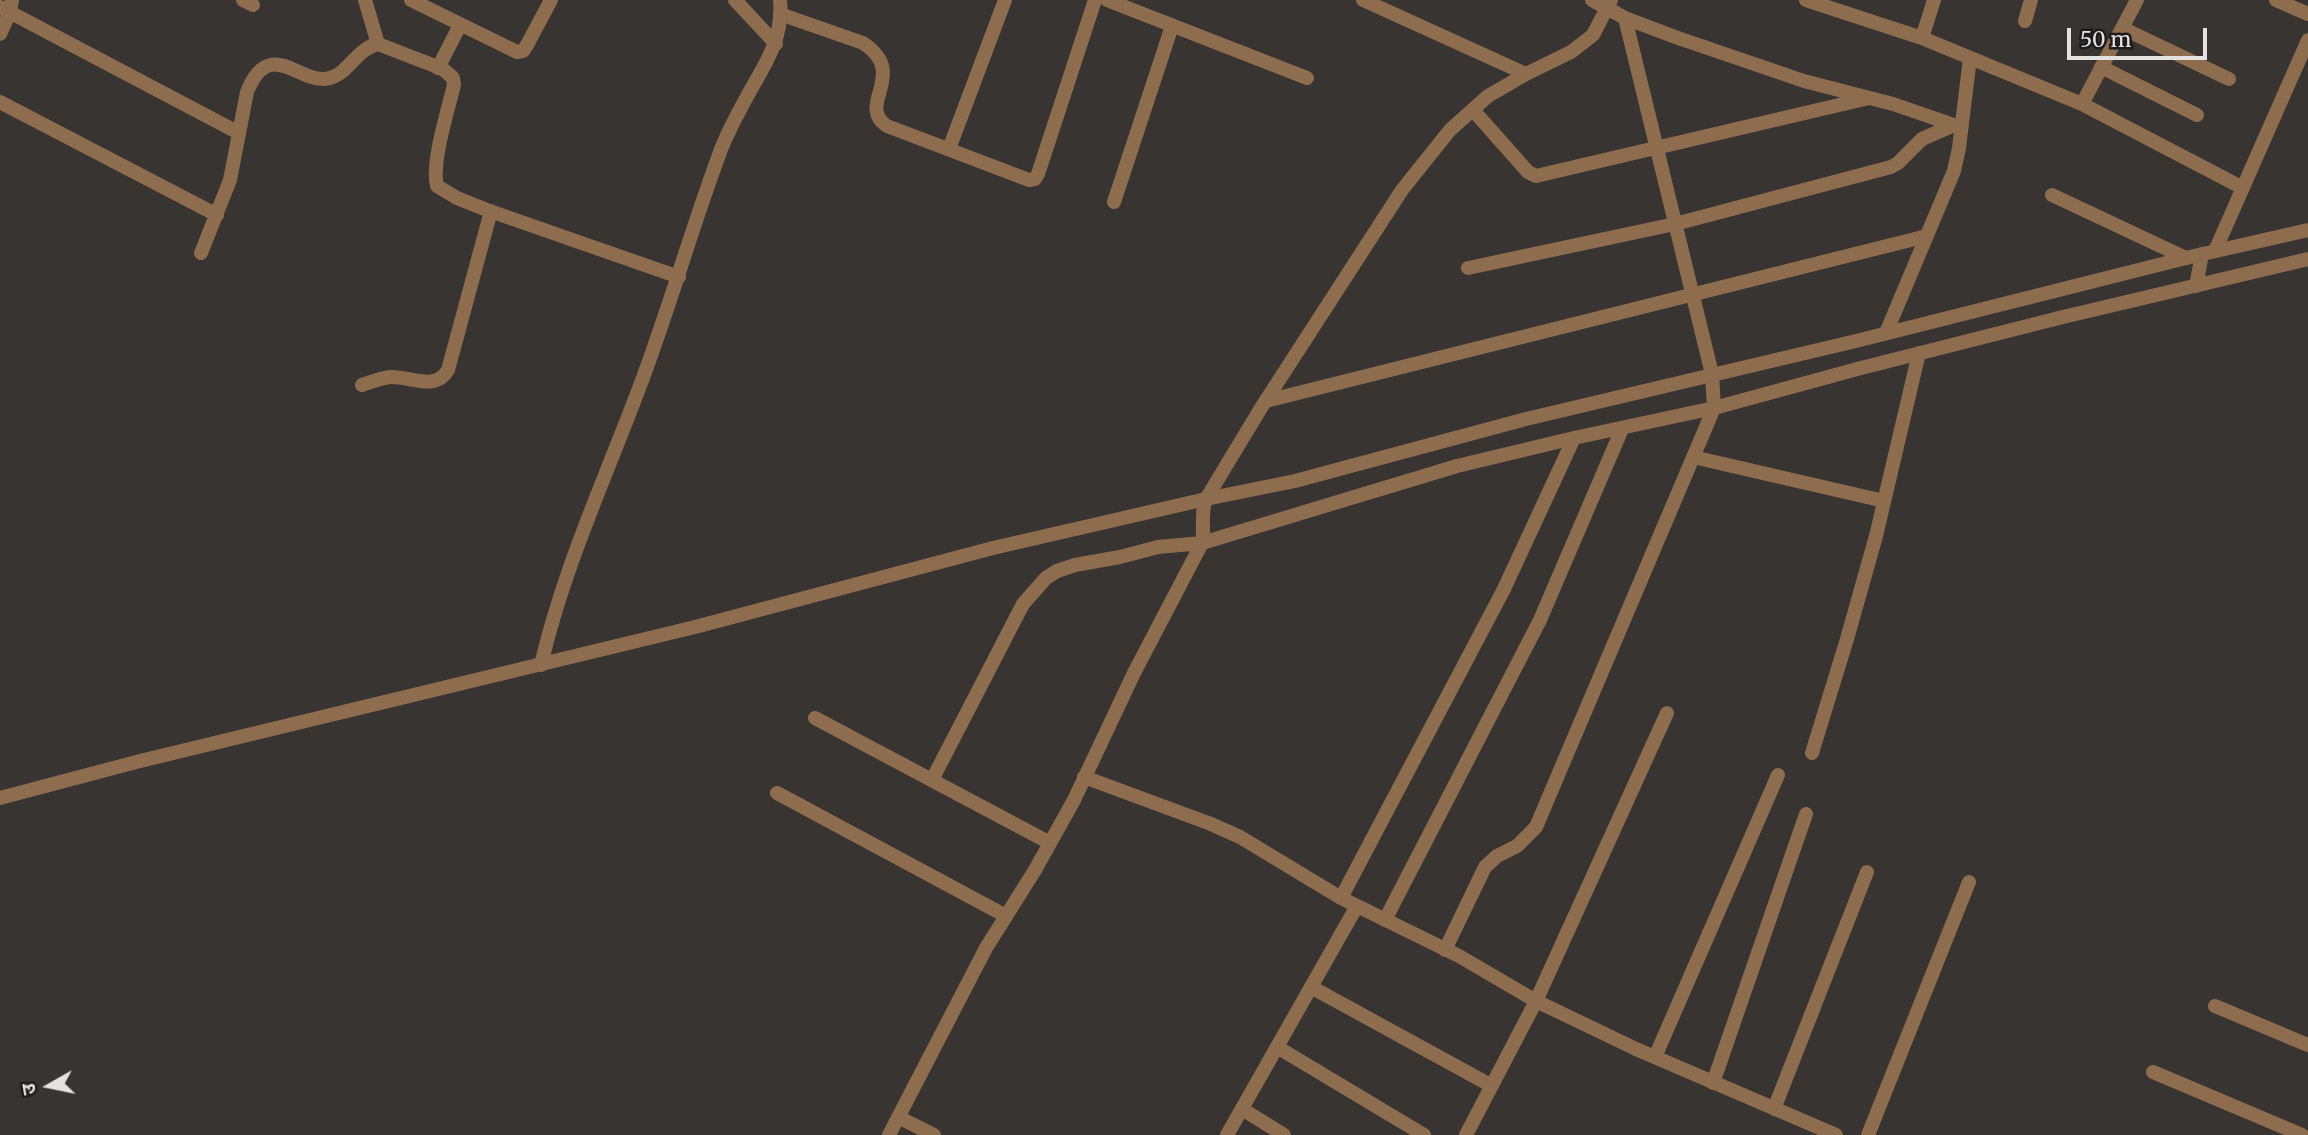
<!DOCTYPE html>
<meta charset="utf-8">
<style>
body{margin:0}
#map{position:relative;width:2308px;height:1135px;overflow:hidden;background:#383431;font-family:Merriweather,"Noto Sans Devanagari",serif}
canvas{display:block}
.north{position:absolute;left:14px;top:1051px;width:70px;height:70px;-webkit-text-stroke:5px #1e1c1b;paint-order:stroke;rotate:261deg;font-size:19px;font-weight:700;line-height:28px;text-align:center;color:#e5e3e1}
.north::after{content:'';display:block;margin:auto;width:24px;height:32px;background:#e5e3e1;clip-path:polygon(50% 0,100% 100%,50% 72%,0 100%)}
.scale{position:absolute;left:2067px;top:28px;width:140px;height:32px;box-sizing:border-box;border:4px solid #e5e3e1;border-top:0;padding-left:9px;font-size:21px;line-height:24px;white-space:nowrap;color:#e5e3e1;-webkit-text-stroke:5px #1e1c1b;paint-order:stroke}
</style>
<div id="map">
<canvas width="2308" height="1135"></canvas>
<div class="north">उ</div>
<div class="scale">50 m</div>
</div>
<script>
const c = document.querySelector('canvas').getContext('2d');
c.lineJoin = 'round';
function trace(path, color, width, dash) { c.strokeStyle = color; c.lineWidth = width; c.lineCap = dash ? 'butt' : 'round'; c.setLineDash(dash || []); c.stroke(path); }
trace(new Path2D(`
 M243 0 253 5
 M365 0 378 44
 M411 0 517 52 523 51 527 45 551 0
 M735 0 776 44
 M1107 0 1307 78
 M1363 0 1526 74
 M1592 0 1625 18 1678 38 1804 81 1893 104 1957 126
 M1806 0 1922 38 2082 104 2243 188
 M2276 0 2308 14
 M0 7 239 133
 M780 14 863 43C910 74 855 105 887 126L1029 180 1035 179 1038 174 1095 0
 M2025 21 2031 0
 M2122 28 2229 79
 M0 34 10 12 12 0
 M1922 38 1934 0
 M2101 67 2197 115
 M438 68 460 25
 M0 102 217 215
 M2082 104 2137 0
 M1473 110 1528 172 1536 176 1869 98
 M949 149 1005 0
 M2052 195 2186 258
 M1114 202 1172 26
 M2215 251 2308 40
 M201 253 230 180 247 92C270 34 301 87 330 78 349 73 357 48 378 44L443 69 453 78 454 85C448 110 431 163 437 186L457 198 487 210 679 277
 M1468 268 1675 224 1891 167 1898 163 1922 139 1954 125
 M2196 286 2202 254
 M1886 333 1954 171 1959 148 1970 58
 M362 385C371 382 381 378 390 377 411 376 435 392 448 370L491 211
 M1266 401 1927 236
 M1693 457 1884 501
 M815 718 1050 843
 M1812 753 1847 639 1876 536 1919 353
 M1084 777 1211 824 1240 837 1341 898 1459 956 1536 1001 1636 1049 1836 1135
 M932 780 1023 604 1046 578 1057 571 1075 565 1120 557 1158 547 1202 543 1457 466 1574 438 1714 408 1861 368 2063 317 2308 259
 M777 793 1006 916
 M1341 898 1504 589 1574 438
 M1385 920 1540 620 1622 429
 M1445 950 1485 867 1497 856 1517 846 1536 827 1714 408 1712 374 1625 18
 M1311 987 1492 1086
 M2215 1006 2308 1045
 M1277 1047 1424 1135
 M1655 1057 1778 775
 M2153 1072 2302 1135
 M1713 1083 1806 814
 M1242 1109 1284 1135
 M1774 1109 1867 872
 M898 1117 934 1135
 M889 1135 986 948 1035 870 1074 800 1134 673 1202 543C1205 528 1200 513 1206 499L1261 408 1402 190 1450 130 1488 96 1526 74 1571 52 1593 35 1611 0
 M1227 1135 1357 906
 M1466 1135 1536 1001 1667 713
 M1868 1135 1969 882`), '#8d6d4e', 14);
trace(new Path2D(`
 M541 665C563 570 604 481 638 391 668 313 690 233 719 155 725 137 735 119 744 102 762 68 784 41 780 0
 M0 798 140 761 695 627 993 548 1206 499 1295 481 1526 419 1856 341 2194 256 2308 230`), '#8d6d4e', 14);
</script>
